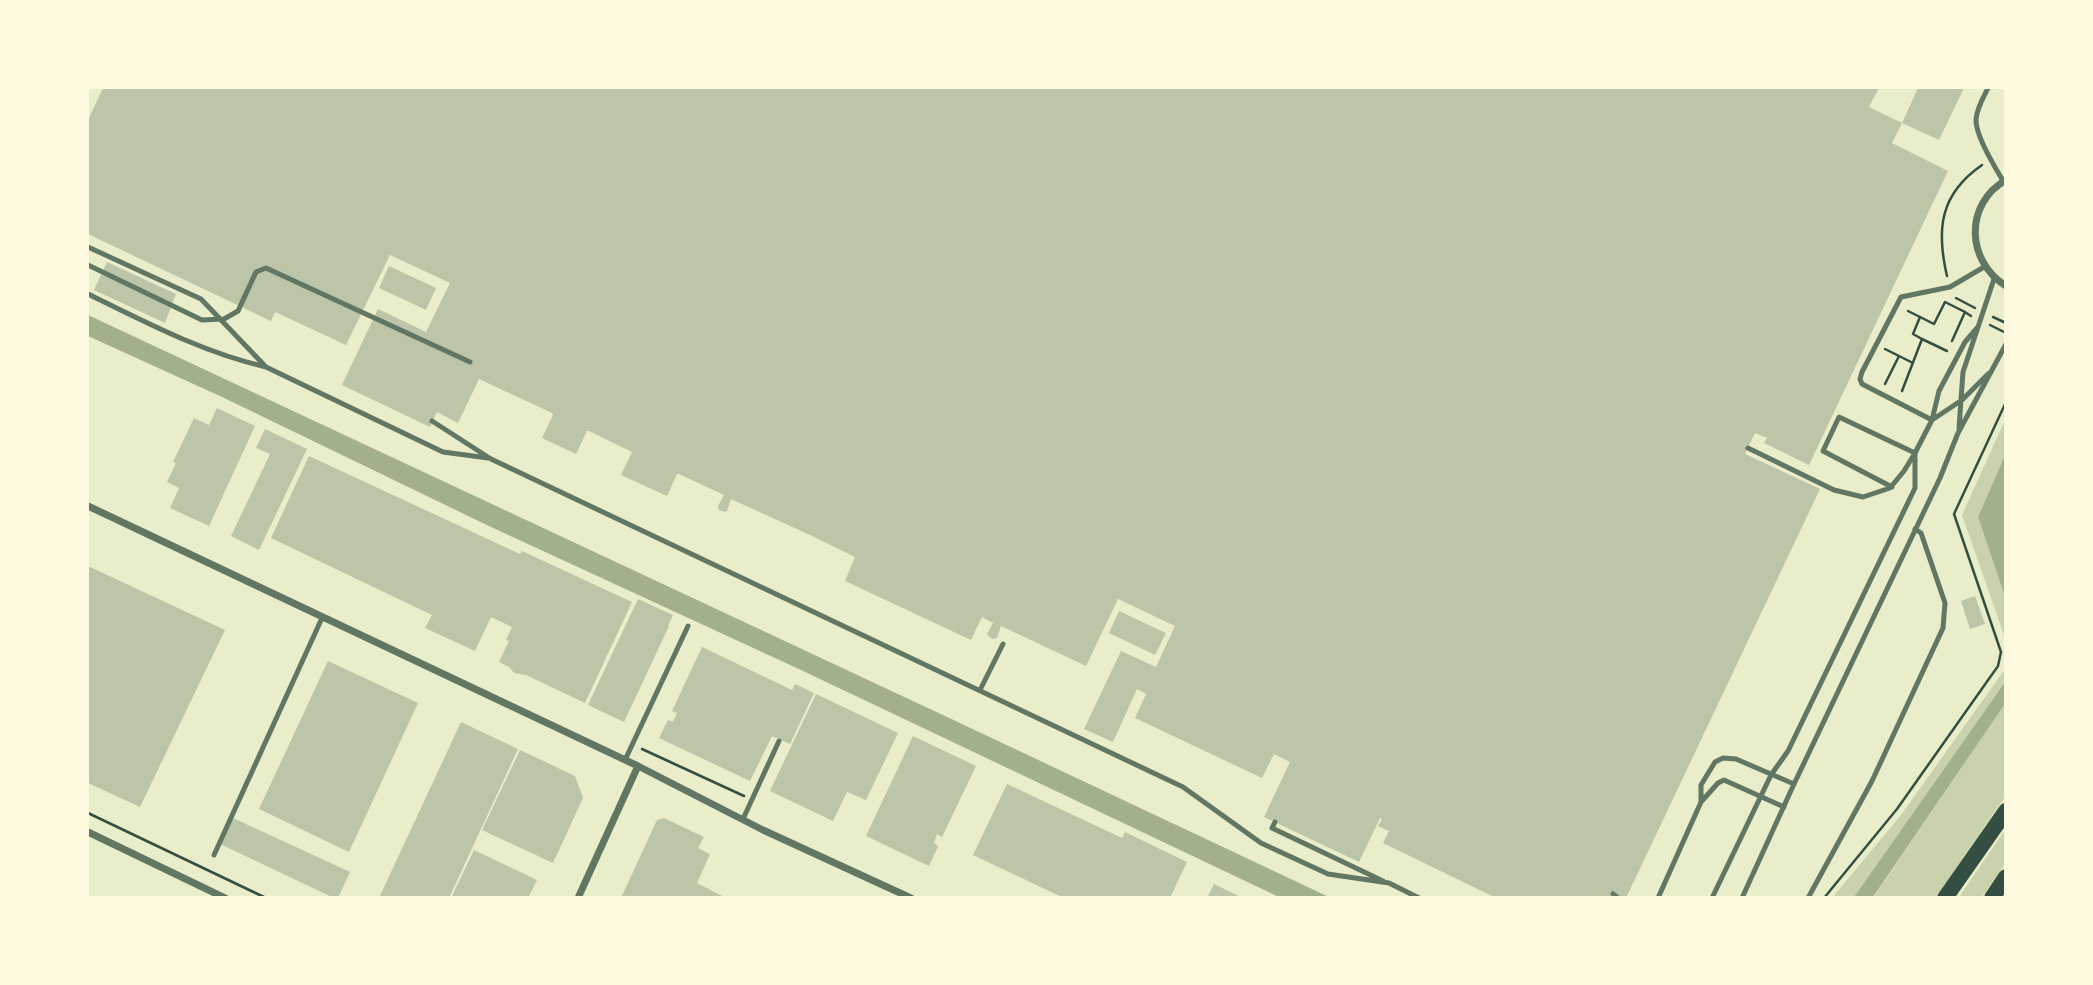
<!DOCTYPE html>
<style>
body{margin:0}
#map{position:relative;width:2093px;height:985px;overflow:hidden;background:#e9edc9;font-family:Commissioner,sans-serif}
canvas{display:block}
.frame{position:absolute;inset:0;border:89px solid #fefae0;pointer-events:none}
</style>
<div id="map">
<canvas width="2093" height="985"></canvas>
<div class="frame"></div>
</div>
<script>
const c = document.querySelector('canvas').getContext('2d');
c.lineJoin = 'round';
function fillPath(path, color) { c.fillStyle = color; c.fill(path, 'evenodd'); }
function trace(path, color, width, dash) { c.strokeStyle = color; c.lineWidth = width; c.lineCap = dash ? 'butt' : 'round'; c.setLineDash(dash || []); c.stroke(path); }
fillPath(new Path2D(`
 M2005 420V455L1978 517 2005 597V638L1962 515Z
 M2005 669V682L1854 897 1832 898 1901 815Z
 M2005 704V797L1936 897 1873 898Z
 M2005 830V864L1982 897H1959Z`), '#cad2ad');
fillPath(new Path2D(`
 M88 315 945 716 1329 897H1279L801 670 491 527 222 397 88 336Z
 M2005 455V597L1978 517Z
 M2005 682V704L1873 897H1854Z`), '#a3b18a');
fillPath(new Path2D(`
 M103 88H1879L1869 107 1902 123 1892 143 1948 171 1809 465 1764 443 1767 438 1755 433 1745 454 1820 489 1626 898H1496L1383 843 1389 831 1378 826 1382 819 1380 818 1359 862 1264 817 1290 762 1274 754 1262 778 1135 718 1146 694 1137 689 1113 742 1084 729 1121 651 1156 667 1175 626 1118 599 1086 666 1001 626 997 638 992 639 987 634 993 623 982 617 971 640 845 581 855 557 810 535 731 499 727 511 725 512 719 510 718 506 724 495 679 474H677L667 496 621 475 632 452 589 431H587L576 454 542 438 553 415 552 413 479 379 458 423 437 412 430 427 342 385 378 309 426 332 450 283 390 255 346 345 275 312 271 321 88 234V120Z
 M1918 88H1964L1939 140 1902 123Z
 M107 262 176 294 165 323 94 290Z
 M389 266 436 288 426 310 379 288Z
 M217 408 255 426 209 526 170 508 179 488 167 482 176 463 173 462 194 418 209 425Z
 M265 429 307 449 259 550 231 536 270 454 256 448Z
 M309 456 520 554 522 551 632 602 585 703 526 675 514 673 509 667 499 662 509 641 506 640 512 627 491 617 475 651 425 628 432 615 271 538Z
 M88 566 225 630 140 807 88 783Z
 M1975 596 1985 624 1970 629 1961 601Z
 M638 599 673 615 668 626H669L624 722 588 705Z
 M1119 611 1166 633 1155 655 1109 633Z
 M702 647 792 690 795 684 814 693 790 744 772 736 750 781 659 738 668 720 673 722 677 713 672 711Z
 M328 661 418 703 349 852 259 809Z
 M816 694 898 733 866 800 847 792 833 821 770 791Z
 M461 722 518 749 449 898H379Z
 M913 736 976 766 942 837 937 834 934 843 938 846 929 866 866 836Z
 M520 750 575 776 583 798 553 863 482 830Z
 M1007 784 1122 838 1125 832 1187 862 1170 898H1064L973 855Z
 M233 818 350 872 338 898H334L220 844Z
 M664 818 704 837 698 848 710 854 697 883 726 898H621L657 820Z
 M474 850 537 880 528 898H451Z
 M1214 884 1243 898H1207Z`), '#bcc5a7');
trace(new Path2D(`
 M1947 276C1936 229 1940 194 1982 165
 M1956 298 1975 308
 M1908 311 1920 317
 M1993 317 2006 323
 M1990 325 2006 333
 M1922 339 1913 334 1920 317 1934 324 1945 302 1965 312
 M1952 341 1965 312 1971 316
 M1885 349 1913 363
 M1885 384 1899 356
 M1902 391 1922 339 1947 351
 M642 749 744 796
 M88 813 266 898
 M1824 898 1897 809 1998 666 2001 652 1954 514 2006 402`), '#344e41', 2.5);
trace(new Path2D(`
 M1988 88C1983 98 1977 108 1976 119 1975 135 1995 167 2003 181
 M88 247 201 299 266 367
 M88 265 202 320 224 319 238 311 256 272 266 268 470 362
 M88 294C145 322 204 353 266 367L443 452 488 458
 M1932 420 1862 384 1860 379 1862 372 1901 297 1950 287 1984 267
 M1932 420 1962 400 1988 374
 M432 421 491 459 1183 787 1261 843 1328 874 1389 883 1419 898
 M1959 428 1963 372 1994 279
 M1748 448 1834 490 1863 497 1890 488 1904 471 1915 453 1932 420 1939 391 1965 342 1977 328
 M1892 487 1823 451 1839 417 1915 453
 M980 690 1003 644
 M625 760 688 626
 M1701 802 1718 783 1724 780 1784 807
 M743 819 779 741
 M1275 822 1272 828 1383 881
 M214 855 322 618
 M1613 894 1618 898
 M1658 898 1701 802V785L1715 762 1723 758 1736 759 1794 784
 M1712 898 1771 775 1788 751 1915 488V453
 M1742 898 1794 784 1940 478 1958 433 2006 344
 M1808 898 1872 781 1943 628 1945 603 1921 533 1915 529`), '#617663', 5);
trace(new Path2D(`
 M2006 180C1964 204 1966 261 2006 286
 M88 506 638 766 763 830 911 898
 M88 832 225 898
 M578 898 638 766`), '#617663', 7);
trace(new Path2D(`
 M1945 898 2006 811
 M1992 898 2006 877`), '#344e41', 16);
</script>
